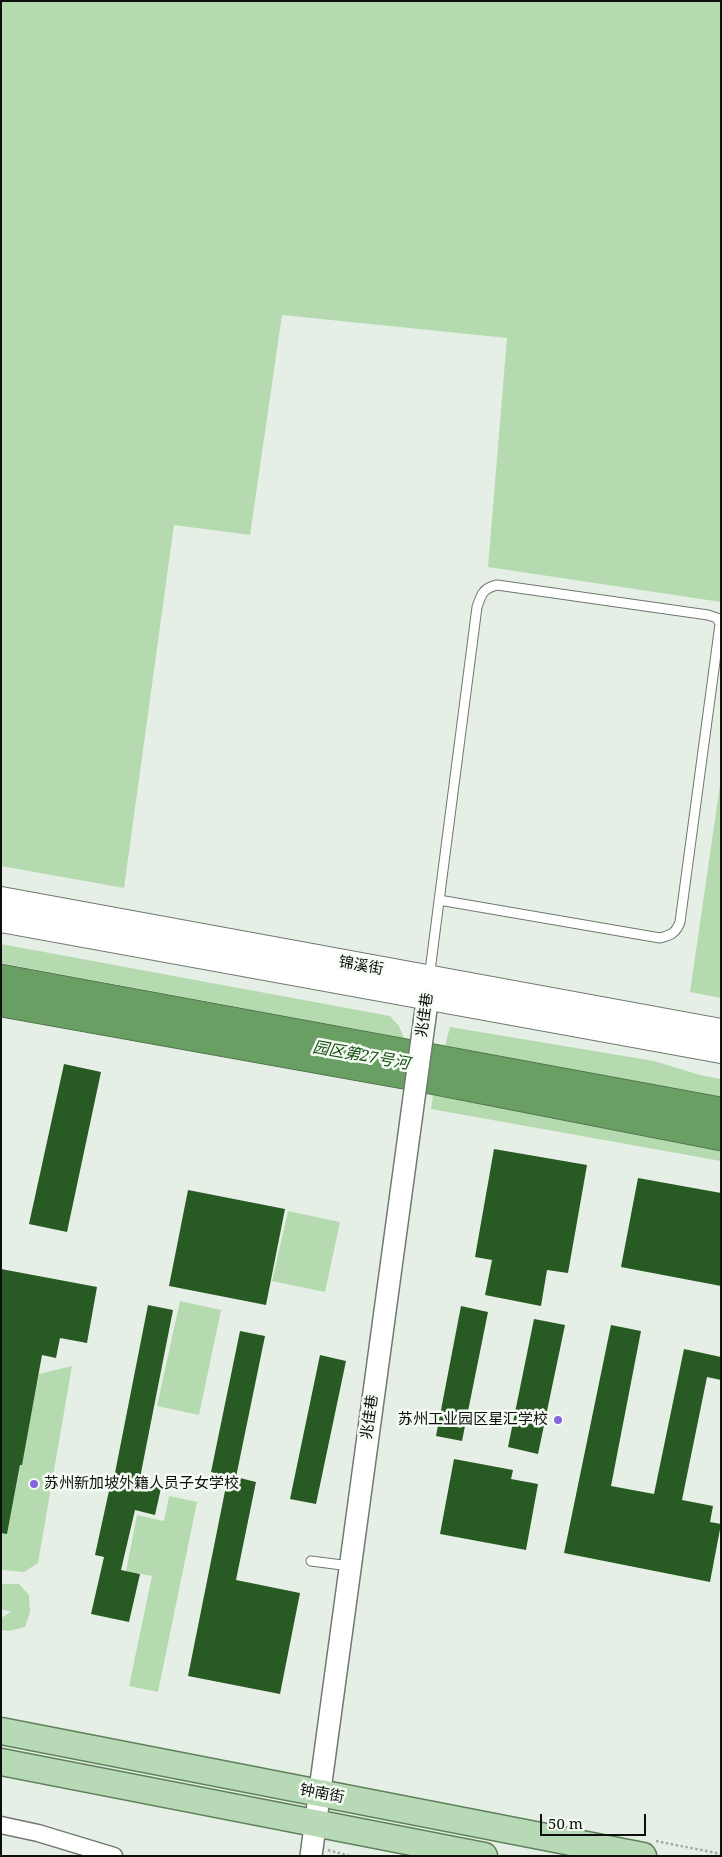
<!DOCTYPE html>
<meta charset="utf-8">
<style>
body{margin:0}
#map{position:relative;width:722px;height:1857px;overflow:hidden;background:#e6efe5;font-family:"Noto Serif",serif}
canvas{display:block}
.frame{position:absolute;inset:0;border:2px solid #0c0f0c;pointer-events:none}
.scale{position:absolute;left:540px;top:1814px;width:106px;height:22px;box-sizing:border-box;border:2px solid #0c0f0c;border-top:0;padding-left:6px;font-size:15px;line-height:18px;white-space:nowrap;color:#0c0f0c;-webkit-text-stroke:4px #f4fcf3;paint-order:stroke}
</style>
<div id="map">
<canvas width="722" height="1857"></canvas>
<div class="frame"></div>
<div class="scale">50 m</div>
</div>
<script>
const c = document.querySelector('canvas').getContext('2d');
c.lineJoin = 'round';
function fillPath(path, color) { c.fillStyle = color; c.fill(path, 'evenodd'); }
function trace(path, color, width, dash) { c.strokeStyle = color; c.lineWidth = width; c.lineCap = dash ? 'butt' : 'round'; c.setLineDash(dash || []); c.stroke(path); }
function label(font, color, halo, rows, align = 'center') {
  c.font = font + ' "Noto Serif","Noto Sans SC",serif'; c.lineWidth = 5; c.setLineDash([]); c.textBaseline = 'middle'; c.strokeStyle = halo; c.fillStyle = color; for (const [text, x, y, turn = 0] of rows) {
    c.save(); c.translate(x, y); c.rotate((+turn || 0) * Math.PI / 180); c.textAlign = isNaN(turn) ? turn : align; if (halo) c.strokeText(text, 0, 0); c.fillText(text, 0, 0); c.restore();
  }
}
fillPath(new Path2D(`
 M1 1H721V602L488 567 507 338 282 315 250 535 174 525 124 888 1 866Z
 M721 778V998L690 992Z
 M1 944 390 1016 399 1026 404 1038 1 963Z
 M450 1027 654 1061 700 1075 721 1079V1097L445 1046Z
 M433 1095 721 1151V1161L431 1109Z
 M288 1211 340 1222 325 1292 272 1281Z
 M180 1301 221 1310 199 1415 157 1406Z
 M72 1366 38 1563 24 1572 1 1570 2 1532H7L39 1374Z
 M169 1496 197 1502 158 1692 129 1686 152 1576 126 1571 137 1515 164 1521Z
 M1 1584H19L29 1595 30 1612 25 1627 9 1631 1 1630V1618L11 1612 1 1609Z`), '#b5dab0');
const water = new Path2D(`
 M1 964 721 1097V1151L414 1091 1 1017Z`);
fillPath(water, '#6a9f64');
trace(water, '#4e744a', 1);
fillPath(new Path2D(`
 M64 1064 101 1072 67 1232 29 1224Z
 M494 1149 587 1165 568 1273 547 1270 541 1306 485 1295 492 1260 475 1257Z
 M638 1178 721 1193V1286L621 1267Z
 M188 1190 285 1209 266 1305 169 1286Z
 M1 1269 97 1287 87 1343 60 1338 56 1358 42 1355 22 1465H20L7 1534 1 1533Z
 M148 1305 173 1310 139 1483 161 1488 155 1515 135 1510 121 1570 140 1574 129 1622 91 1614 104 1557 95 1555 112 1477 114 1478Z
 M461 1306 488 1312 462 1441 436 1436Z
 M534 1319 565 1325 538 1454 508 1447Z
 M611 1325 641 1331 611 1486 654 1494 684 1349 721 1357V1380L707 1377 682 1500 713 1506 710 1522 721 1524 710 1582 564 1553Z
 M240 1331 265 1336 236 1477 256 1482 236 1580 300 1593 280 1694 188 1676 228 1476 211 1472Z
 M320 1355 346 1361 316 1504 290 1499Z
 M454 1459 513 1470 511 1479 538 1484 526 1550 440 1534Z`), '#285b23');
const service = new Path2D(`
 M430 977 431 963 477 607C481 595 483 588 497 585L708 615 717 618 720 624 680 922C676 933 671 935 660 938L439 900
 M311 1561 350 1566`);
const minor = new Path2D(`
 M1 1825 38 1833 114 1856`);
const tertiary = new Path2D(`
 M311 1856 430 980`);
const secondary = new Path2D(`
 M1 899 721 1031
 M1 920 721 1051`);
const primary = new Path2D(`
 M1 1731 643 1856
 M1 1762 484 1856`);
trace(service, '#70786f', 11);
trace(minor, '#70786f', 19);
trace(tertiary, '#70786f', 24);
trace(secondary, '#70786f', 26);
trace(primary, '#5d8159', 29);
trace(new Path2D(`
 M656 1841 721 1854
 M328 1850 350 1856`), '#a3aaa2', 2.5, [2.5, 2.5]);
trace(service, '#fff', 9);
trace(minor, '#fff', 16);
trace(tertiary, '#fff', 21);
trace(secondary, '#fff', 24);
trace(primary, '#b8d9b5', 26);
for (const [x, y, r, color] of [
 [558,1420,5,"#8565e0"],
 [34,1484,5,"#8565e0"]
]) { const dot = new Path2D(); dot.arc(x, y, r, 0, 2 * Math.PI); c.fillStyle = color; c.fill(dot); trace(dot, '#f4fcf3', 2); }
label('15px', '#0c0f0c', '#f4fcf3', [
 ["锦溪街",361,966,10],
 ["兆佳巷",425,1015,-82],
 ["兆佳巷",370,1417,-82],
 ["钟南街",322,1794,11]
]);
label('15px', '#0c0f0c', '#f4fcf3', [
 ["苏州工业园区星汇学校",548,1420],
 ["苏州新加坡外籍人员子女学校",44,1484,"left"]
], 'right');
label('italic 16px', '#184e13', '#f4fcf3', [
 ["园区第27号河",361,1056,10]
]);
</script>
